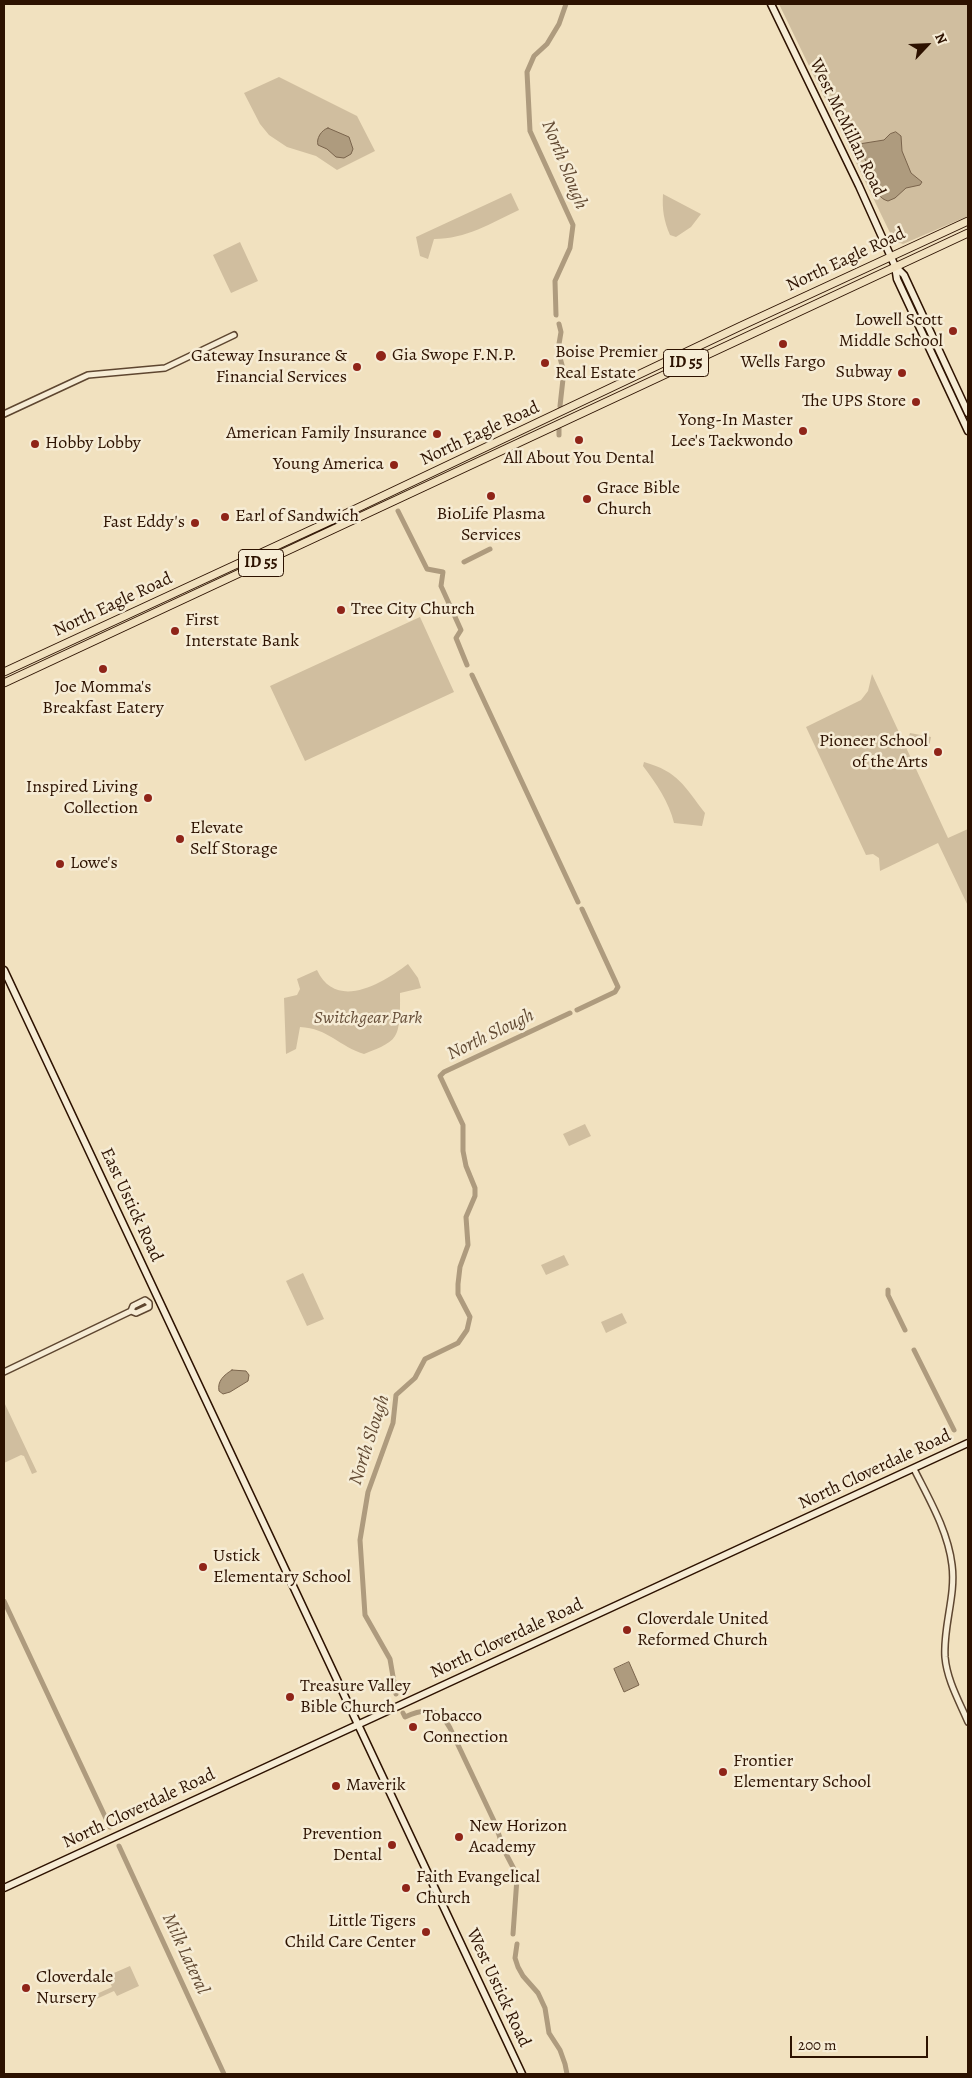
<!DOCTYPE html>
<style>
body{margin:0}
#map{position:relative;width:972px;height:2078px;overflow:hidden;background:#f1e1bf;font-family:Alegreya,serif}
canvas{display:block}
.frame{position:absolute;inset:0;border:5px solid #2d1200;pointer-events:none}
.north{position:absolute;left:902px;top:20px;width:50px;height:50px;-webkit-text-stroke:4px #f6ecd5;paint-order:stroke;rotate:65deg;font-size:14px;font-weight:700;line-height:20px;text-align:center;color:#2d1200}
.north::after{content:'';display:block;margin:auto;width:18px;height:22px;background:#2d1200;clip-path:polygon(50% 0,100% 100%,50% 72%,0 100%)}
.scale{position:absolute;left:790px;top:2036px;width:138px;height:22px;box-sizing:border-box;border:2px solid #2d1200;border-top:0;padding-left:6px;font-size:15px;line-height:18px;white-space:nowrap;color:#2d1200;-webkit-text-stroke:4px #f6ecd5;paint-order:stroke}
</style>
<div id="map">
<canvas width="972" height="2078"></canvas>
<div class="frame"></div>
<div class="north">N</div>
<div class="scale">200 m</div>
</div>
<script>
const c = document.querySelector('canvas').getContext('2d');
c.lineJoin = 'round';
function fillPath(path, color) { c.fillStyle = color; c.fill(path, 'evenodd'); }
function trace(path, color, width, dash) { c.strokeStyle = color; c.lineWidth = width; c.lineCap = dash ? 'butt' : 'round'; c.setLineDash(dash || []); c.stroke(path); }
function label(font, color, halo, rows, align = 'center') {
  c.font = font + ' Alegreya,serif'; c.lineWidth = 5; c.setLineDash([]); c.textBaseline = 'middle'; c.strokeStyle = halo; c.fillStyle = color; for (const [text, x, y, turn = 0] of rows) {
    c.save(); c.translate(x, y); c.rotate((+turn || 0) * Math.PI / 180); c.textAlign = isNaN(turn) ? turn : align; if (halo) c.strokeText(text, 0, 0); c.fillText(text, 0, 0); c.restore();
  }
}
fillPath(new Path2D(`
 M779 4H968V216L903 244 894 241Z
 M279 77 357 116 375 151 337 170 316 156 287 147 269 135 260 124 244 93Z
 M511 193 519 210C491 223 466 239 434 239L428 259 420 256 416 237Z
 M663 194 701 214 691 227 676 237 670 235C664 221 662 210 663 194Z
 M240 242 258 281 231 293 213 255Z
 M420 617 454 692 305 761 270 686Z
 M872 674 948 838 968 829V906L938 843 880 871 879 858 873 854 866 855 806 727 861 700 868 691Z
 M910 733 931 737 929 747 915 745 908 739Z
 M644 762C679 772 684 786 705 813L702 826 674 823C669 802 656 783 643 766Z
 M408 964 418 978 421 988 400 993C400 1003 401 1028 395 1036 390 1045 373 1050 364 1054 340 1047 328 1028 300 1027L296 1049 286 1054 284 998 297 995 300 989 297 979 317 970C336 1011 382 984 408 964Z
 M585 1124 591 1136 569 1146 563 1134Z
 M564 1255 569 1265 546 1275 541 1265Z
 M303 1273 324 1319 307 1326 286 1281Z
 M622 1313 627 1323 606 1333 601 1322Z
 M4 1402 37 1472 32 1474 24 1456 21 1455 4 1463Z
 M130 1966 139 1986 117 1996 114 1991 92 2001 90 1997 112 1987 107 1976Z`), '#d0be9f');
const water = new Path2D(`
 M328 128 349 137 353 149 351 154 344 158 336 157 327 149 318 145C316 139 321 130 328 128Z
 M896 132 901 136 902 151 911 173 922 182 920 185 906 188 895 198 888 201C872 197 874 173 866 161 864 156 859 153 857 149L859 144 884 140 890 134Z
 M232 1370 246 1371 249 1375 248 1381 230 1392 223 1394 219 1391C217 1381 224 1375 232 1370Z
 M629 1662 639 1685 624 1692 614 1669Z`);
fillPath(water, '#ae9b7e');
trace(water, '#7a644c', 1);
trace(new Path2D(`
 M556 315 555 281 570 248 573 225 530 131 527 72 534 56 547 44 559 24 566 4
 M559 324 561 332 558 350 563 369
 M560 406 563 379
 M559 435V429
 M398 511 427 569 443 572 441 586 461 630 456 638 467 665
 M464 562 490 549
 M472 675 578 902
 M577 1010 615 992 618 987 582 909
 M888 1290V1295L905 1330
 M914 1350 954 1430
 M4 1601 110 1827
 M396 1694 390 1659 365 1615 360 1540 368 1492 393 1423 396 1395 415 1378 425 1359 458 1343 467 1330 470 1317 458 1294V1284L460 1267 468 1245 466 1217 475 1196V1188L466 1166 463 1151V1125L440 1076 444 1072 570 1013
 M403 1713 405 1717C424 1708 439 1707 450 1728L495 1823 504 1850 515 1871 517 1878 513 1934
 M119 1846 224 2074
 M517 1944 515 1958 518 1967 523 1976 538 1993 545 2008 549 2033 560 2050 565 2064 567 2074`), '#ae9b7e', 5);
const tertiary = new Path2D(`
 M4 414 88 375 165 368 234 335
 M145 1300 149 1303V1307L136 1313 131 1311 133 1306Z
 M4 1372 131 1311
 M914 1469C929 1499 948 1531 952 1565 956 1596 943 1626 945 1657 947 1680 959 1701 968 1722`);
const secondary = new Path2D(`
 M771 4 859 186 895 266 897 279 968 431
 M895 266 904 275 968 413
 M4 970 522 2074
 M4 1888 968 1443`);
const trunk = new Path2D(`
 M4 672 328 522 741 326 968 221
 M4 683 968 233`);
trace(tertiary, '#5e4630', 8);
trace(secondary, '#2d1200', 9);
trace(trunk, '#2d1200', 9);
trace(tertiary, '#f6ecd5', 5);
trace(secondary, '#f6ecd5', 6);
trace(trunk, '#f1e1bf', 7);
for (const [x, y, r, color] of [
 [953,331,5,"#8f2418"],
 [783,344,5,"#8f2418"],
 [381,356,6,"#8f2418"],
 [545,363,5,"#8f2418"],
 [357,367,5,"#8f2418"],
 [902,373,5,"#8f2418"],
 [916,402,5,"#8f2418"],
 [803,431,5,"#8f2418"],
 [437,434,5,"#8f2418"],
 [579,440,5,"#8f2418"],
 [35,444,5,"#8f2418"],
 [394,465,5,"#8f2418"],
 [491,496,5,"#8f2418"],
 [587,499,5,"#8f2418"],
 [225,517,5,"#8f2418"],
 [195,523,5,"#8f2418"],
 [341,610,5,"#8f2418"],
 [175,631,5,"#8f2418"],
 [103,669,5,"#8f2418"],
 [938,752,5,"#8f2418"],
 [148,798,5,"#8f2418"],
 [180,839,5,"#8f2418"],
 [60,864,5,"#8f2418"],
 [203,1567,5,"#8f2418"],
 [627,1630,5,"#8f2418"],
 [290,1697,5,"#8f2418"],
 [413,1727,5,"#8f2418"],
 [723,1772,5,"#8f2418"],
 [336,1786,5,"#8f2418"],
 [459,1837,5,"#8f2418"],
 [392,1845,5,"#8f2418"],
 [406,1888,5,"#8f2418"],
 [426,1932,5,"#8f2418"],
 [26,1988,5,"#8f2418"]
]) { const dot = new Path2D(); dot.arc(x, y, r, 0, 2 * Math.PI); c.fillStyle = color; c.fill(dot); trace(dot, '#f6ecd5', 2); }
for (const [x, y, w] of [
 [686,363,45],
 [261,563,45]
]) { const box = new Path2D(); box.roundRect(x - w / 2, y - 13.5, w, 27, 4); c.fillStyle = '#f6ecd5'; c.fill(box); trace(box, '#2d1200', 1); }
label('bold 16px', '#2d1200', null, [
 ["ID 55",686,363],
 ["ID 55",261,563]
]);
label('18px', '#2d1200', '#f6ecd5', [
 ["West McMillan Road",847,128,64],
 ["North Eagle Road",846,260,-25],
 ["North Eagle Road",480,434,-25],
 ["North Eagle Road",113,605,-25],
 ["East Ustick Road",131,1205,65],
 ["North Cloverdale Road",875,1470,-25],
 ["North Cloverdale Road",507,1639,-25],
 ["North Cloverdale Road",139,1809,-25],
 ["West Ustick Road",498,1988,65]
]);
label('18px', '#2d1200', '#f6ecd5', [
 ["Lowell Scott",943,321,"right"],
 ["Middle School",943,342,"right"],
 ["Boise Premier",555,353],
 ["Real Estate",555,374],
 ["Gia Swope F.N.P.",392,356],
 ["Gateway Insurance &",347,357,"right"],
 ["Financial Services",347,378,"right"],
 ["Wells Fargo",783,363,"center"],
 ["Subway",892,373,"right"],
 ["The UPS Store",906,402,"right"],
 ["Yong-In Master",793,421,"right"],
 ["Lee's Taekwondo",793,442,"right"],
 ["American Family Insurance",427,434,"right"],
 ["Hobby Lobby",45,444],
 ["All About You Dental",579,459,"center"],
 ["Young America",384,465,"right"],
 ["Grace Bible",597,489],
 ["Church",597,510],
 ["BioLife Plasma",491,515,"center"],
 ["Services",491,536,"center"],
 ["Earl of Sandwich",235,517],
 ["Fast Eddy's",185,523,"right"],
 ["Tree City Church",351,610],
 ["First",185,621],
 ["Interstate Bank",185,642],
 ["Joe Momma's",103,688,"center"],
 ["Breakfast Eatery",103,709,"center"],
 ["Pioneer School",928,742,"right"],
 ["of the Arts",928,763,"right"],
 ["Inspired Living",138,788,"right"],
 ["Collection",138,809,"right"],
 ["Elevate",190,829],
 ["Self Storage",190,850],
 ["Lowe's",70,864],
 ["Ustick",213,1557],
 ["Elementary School",213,1578],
 ["Cloverdale United",637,1620],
 ["Reformed Church",637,1641],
 ["Treasure Valley",300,1687],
 ["Bible Church",300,1708],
 ["Tobacco",423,1717],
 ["Connection",423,1738],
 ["Frontier",733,1762],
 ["Elementary School",733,1783],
 ["Maverik",346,1786],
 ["New Horizon",469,1827],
 ["Academy",469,1848],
 ["Prevention",382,1835,"right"],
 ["Dental",382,1856,"right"],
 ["Faith Evangelical",416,1878],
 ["Church",416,1899],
 ["Little Tigers",416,1922,"right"],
 ["Child Care Center",416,1943,"right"],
 ["Cloverdale",36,1978],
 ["Nursery",36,1999]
], 'left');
label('italic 18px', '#664e38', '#f6ecd5', [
 ["Switchgear Park",368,1019]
]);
label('italic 19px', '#614932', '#f6ecd5', [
 ["North Slough",564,165,68],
 ["North Slough",491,1035,-26],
 ["North Slough",370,1440,-72],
 ["Milk Lateral",185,1954,65]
]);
</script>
